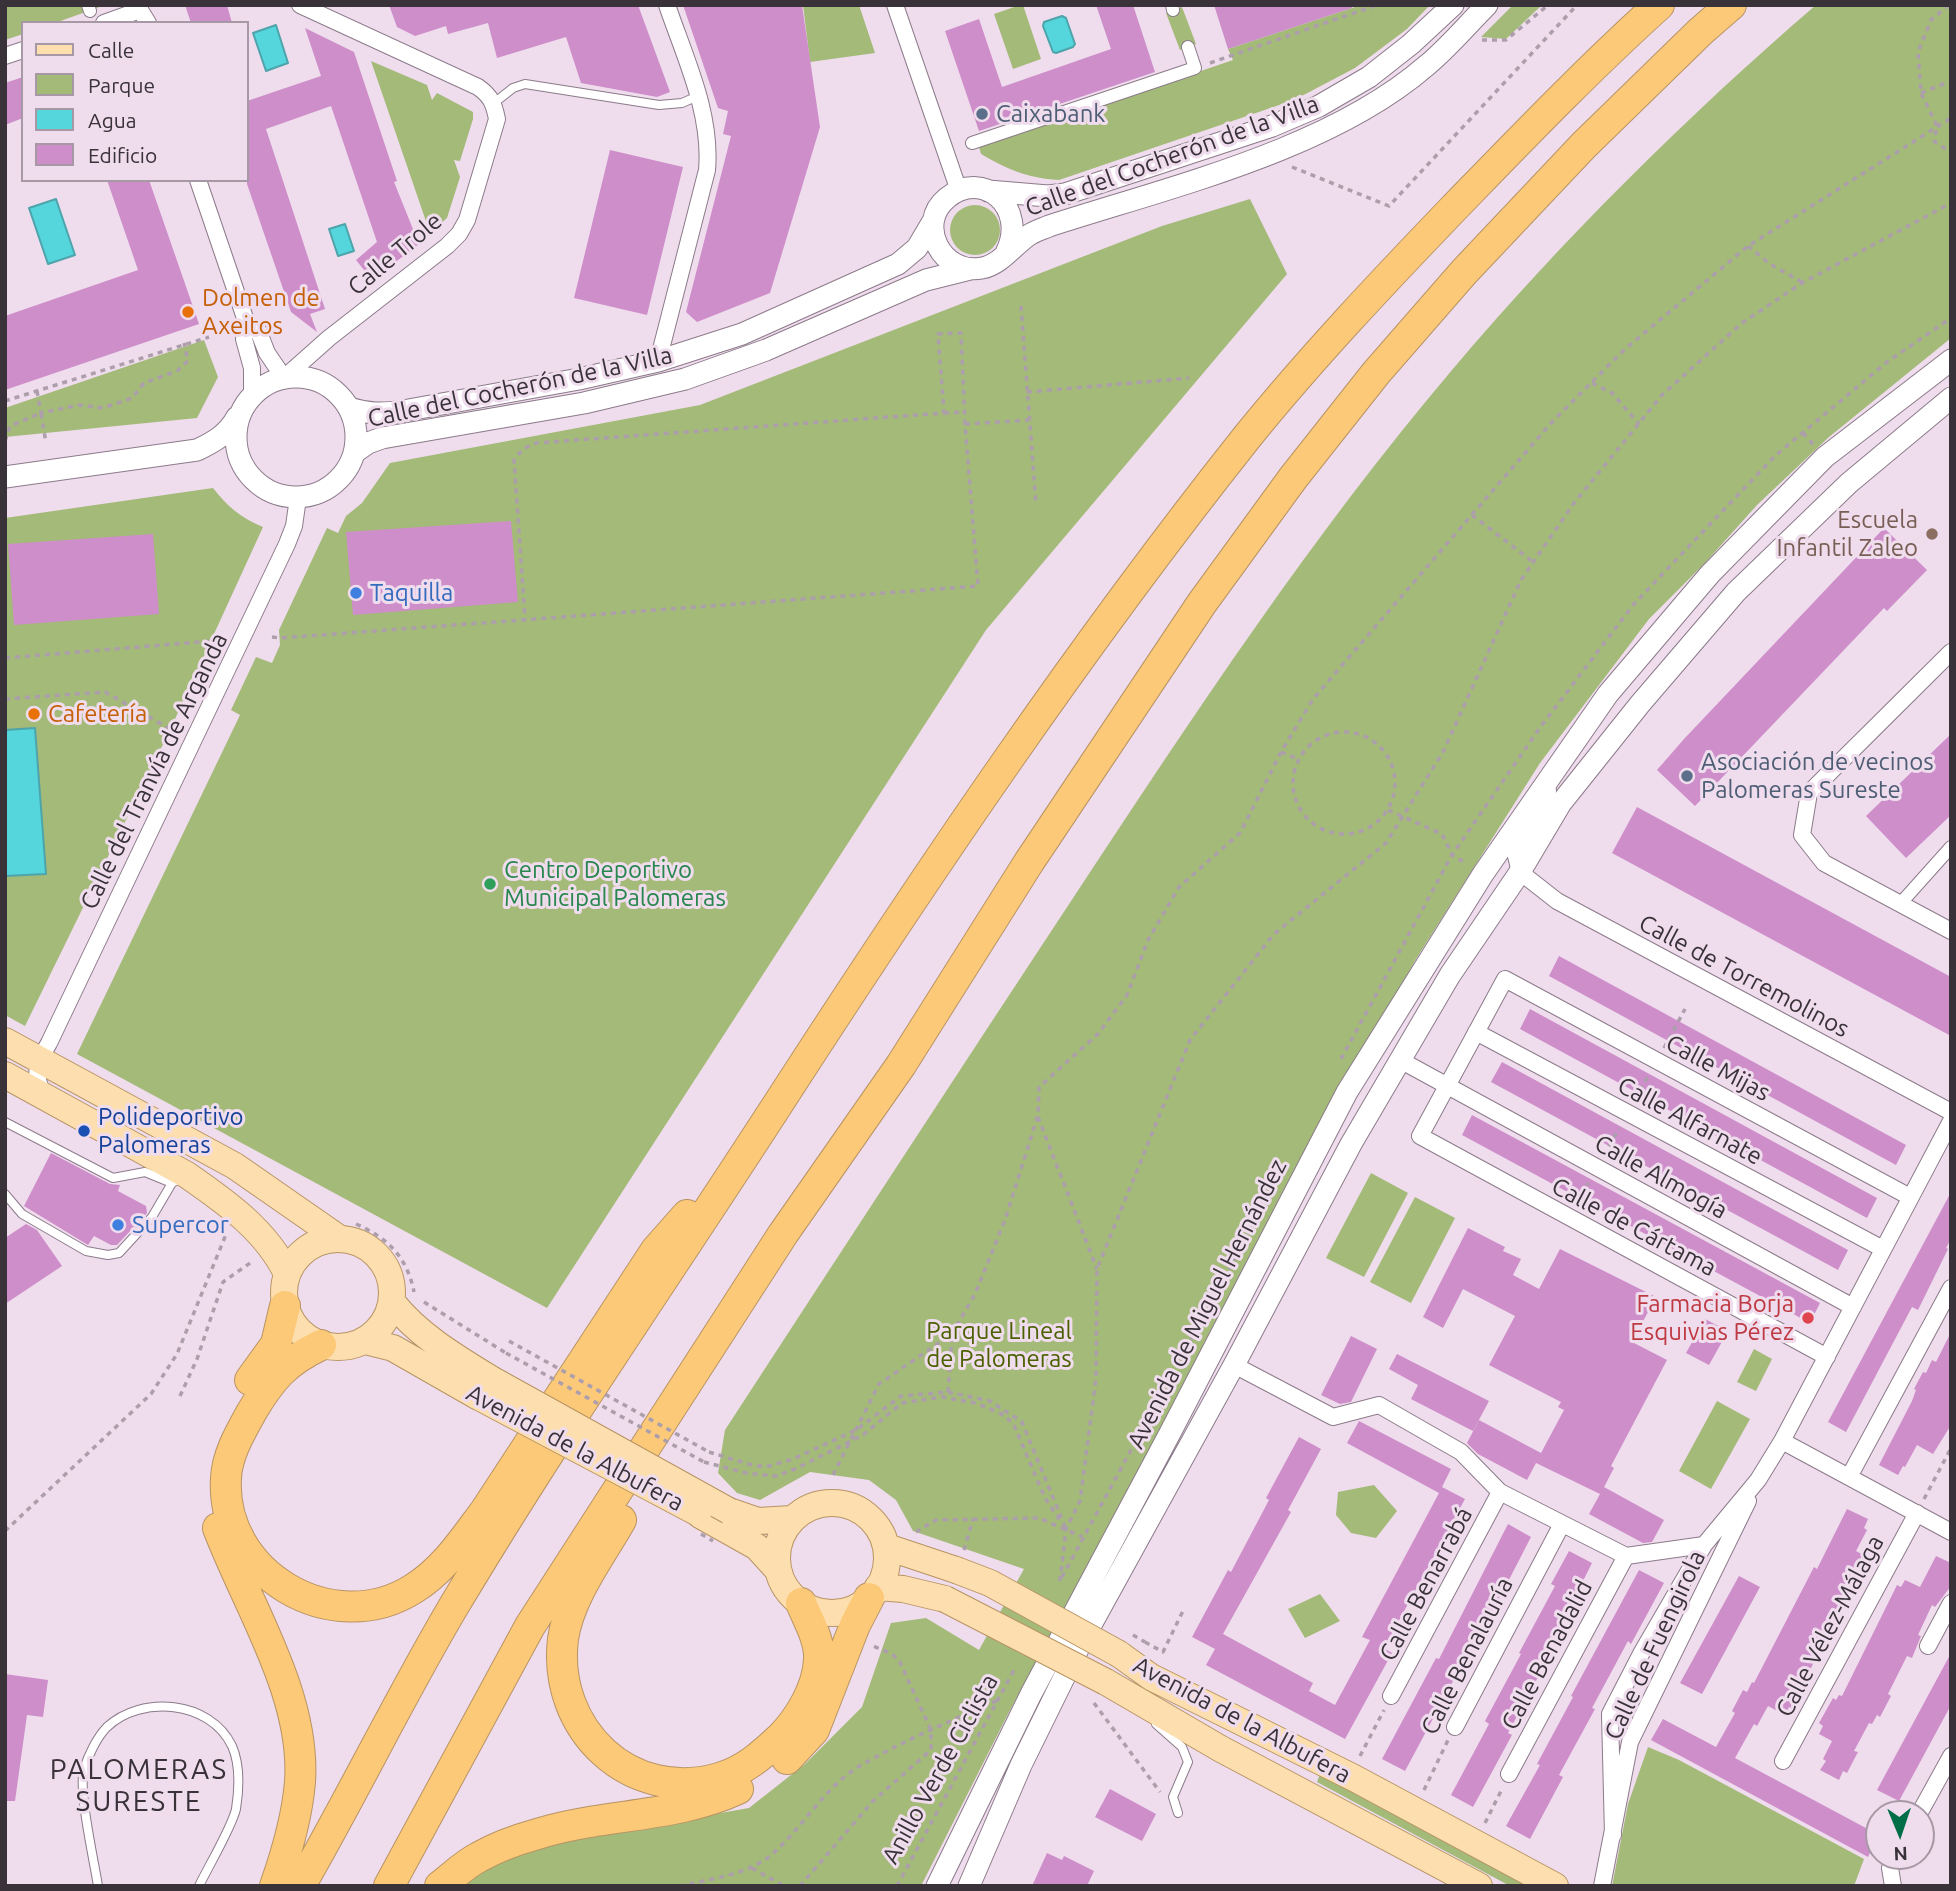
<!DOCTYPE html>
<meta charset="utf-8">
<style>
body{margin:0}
#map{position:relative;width:1956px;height:1891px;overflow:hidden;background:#efdced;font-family:Ubuntu,sans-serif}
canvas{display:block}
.frame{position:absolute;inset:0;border:7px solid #393239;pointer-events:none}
.legend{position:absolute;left:21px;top:21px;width:228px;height:161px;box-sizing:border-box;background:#efdced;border:2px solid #a698a5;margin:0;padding:9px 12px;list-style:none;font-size:21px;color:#393239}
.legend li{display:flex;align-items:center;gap:14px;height:35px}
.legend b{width:35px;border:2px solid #a698a5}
.north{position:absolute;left:1865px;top:1800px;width:70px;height:70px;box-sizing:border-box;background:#efdced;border:2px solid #a698a5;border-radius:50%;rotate:178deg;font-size:19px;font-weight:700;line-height:28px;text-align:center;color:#393239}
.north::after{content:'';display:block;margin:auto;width:24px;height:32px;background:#006e46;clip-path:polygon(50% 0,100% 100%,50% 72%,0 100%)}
</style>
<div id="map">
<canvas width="1956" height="1891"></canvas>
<div class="frame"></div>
<ul class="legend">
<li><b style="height:9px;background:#fddfaf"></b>Calle</li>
<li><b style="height:19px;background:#a4ba78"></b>Parque</li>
<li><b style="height:19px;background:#55d5dc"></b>Agua</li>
<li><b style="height:19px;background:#ce8eca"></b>Edificio</li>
</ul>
<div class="north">N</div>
</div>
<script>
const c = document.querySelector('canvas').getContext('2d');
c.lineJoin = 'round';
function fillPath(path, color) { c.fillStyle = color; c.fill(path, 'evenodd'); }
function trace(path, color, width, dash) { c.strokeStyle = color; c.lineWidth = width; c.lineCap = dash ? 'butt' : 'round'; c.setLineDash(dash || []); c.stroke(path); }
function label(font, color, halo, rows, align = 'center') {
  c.font = font + ' Ubuntu,sans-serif'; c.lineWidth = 6; c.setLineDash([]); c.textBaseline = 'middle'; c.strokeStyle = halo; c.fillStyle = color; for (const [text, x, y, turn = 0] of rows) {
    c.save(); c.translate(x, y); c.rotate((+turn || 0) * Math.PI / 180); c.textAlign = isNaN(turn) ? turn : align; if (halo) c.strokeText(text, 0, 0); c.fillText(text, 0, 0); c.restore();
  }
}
fillPath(new Path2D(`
 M5 5H105L55 23H23V34L5 40Z
 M803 5H859L875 53 810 62Z
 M1020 5H1023L1041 59 1013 69 994 14Z
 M1361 5H1430L1407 29 1355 68 1294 100 1059 180C1027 178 1009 170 981 154L979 147 1233 60 1228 49Z
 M1513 5H1542L1506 39 1481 37Z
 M1816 5H1951V338L1829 437 1757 505 1705 563 1649 619 1540 763 1416 959 1227 1303 1127 1494 1010 1710 921 1886H460L475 1875 515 1853 565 1840 749 1808 805 1764 862 1707 891 1623 926 1618 979 1650 1024 1569 913 1531 896 1500 869 1480 810 1472 760 1500 737 1493 718 1473 725 1430C842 1250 959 1071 1077 892 1195 713 1313 534 1452 370 1563 239 1686 117 1816 5Z
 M1182 7 1196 44 1180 50 1166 13Z
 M371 61 427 85 432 100 437 93 473 112V119L460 161 454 160 460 177 447 218 430 233Z
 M1250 199 1287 274 986 630 547 1308 77 1054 240 715 231 710 256 657 272 663 280 645 279 630 327 528 338 533 346 516 362 503 390 463 700 405 1162 226Z
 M950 230a25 25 0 1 1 50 0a25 25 0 1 1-50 0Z
 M204 340 218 377 197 418 5 437V408Z
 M213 488C227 506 241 518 263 527L170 730 25 1026 5 1015V518Z
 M1371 1173 1408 1193 1364 1277 1326 1258Z
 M1415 1197 1455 1218 1411 1303 1370 1282Z
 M1754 1349 1772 1359 1756 1391 1737 1382Z
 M1717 1401 1750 1419 1711 1489 1679 1471Z
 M1374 1485 1397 1511 1376 1538 1351 1533 1336 1515 1338 1492Z
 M1320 1594 1340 1621 1305 1638 1288 1609Z
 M1648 1747 1679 1760 1864 1859 1854 1886H1612L1628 1804Z
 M1320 1774 1532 1886H1510L1317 1782Z`), '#a4ba78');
const water = new Path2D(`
 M1062 16 1066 18 1075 44 1073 47 1056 53 1053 52 1043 26 1044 22Z
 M276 25 288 63 266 71 253 33Z
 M56 199 75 255 48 264 29 208Z
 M345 224 354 251 338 256 329 229Z
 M35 728 46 874 5 876V730Z`);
fillPath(water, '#55d5dc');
trace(water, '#4da4ab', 2);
fillPath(new Path2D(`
 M185 5H227L232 23H191Z
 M389 5H638L670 92 657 97 581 83 566 37 497 58 488 23 448 34 446 26 415 36 397 27Z
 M683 5H802L820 127 770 293 697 322 686 312 731 136 723 134 728 111 718 108Z
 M1096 5H1133L1155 72 979 131 945 31 979 19 1002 87 1111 49Z
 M1214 5H1352V8L1228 49Z
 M305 28 354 52 397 181 394 182 419 244 372 280 356 260 377 242 331 106 266 129 325 309 310 314 317 332 291 312 247 184V101L321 76Z
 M23 77V118L5 125V83Z
 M610 150 683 167 647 315 574 298Z
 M107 180H149L199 324 5 390V316L138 270Z
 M511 521 518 602 353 615 346 532Z
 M1884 528 1927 570 1887 611 1884 608 1695 806 1657 770 1684 739Z
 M153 534 159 614 14 625 8 544Z
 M1951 734V815L1906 858 1866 816Z
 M1637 807 1951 977V1036L1612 853Z
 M1559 956 1906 1145 1896 1165 1549 976Z
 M1530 1009 1877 1198 1867 1218 1520 1029Z
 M1502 1062 1848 1250 1838 1270 1491 1082Z
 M1472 1115 1820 1303 1810 1323 1462 1135Z
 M51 1153 110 1184 120 1185 118 1191 146 1206 147 1213 117 1245H111L94 1236 88 1245 24 1206Z
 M1951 1192V1239L1946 1248 1948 1249 1918 1310 1912 1307 1846 1432 1828 1422Z
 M26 1224 37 1230 62 1266 5 1304V1238Z
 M1468 1228 1505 1247 1503 1251 1521 1259 1513 1275 1539 1289 1560 1249 1656 1297 1632 1342 1667 1360 1611 1466 1614 1468 1603 1489 1604 1487 1664 1520 1652 1542 1643 1543 1589 1514 1600 1494 1536 1463 1527 1480 1478 1454 1467 1443 1479 1420 1541 1453 1564 1410 1558 1407 1561 1402 1489 1365 1515 1316 1463 1289 1443 1328 1423 1317Z
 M1705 1319 1728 1331 1709 1365 1686 1353Z
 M1951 1332V1425L1933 1454 1917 1445 1905 1467 1903 1466 1898 1475 1879 1465 1912 1401 1916 1390 1914 1389 1923 1372 1926 1373 1932 1360 1936 1362Z
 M1351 1336 1377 1349 1351 1402 1340 1404 1321 1395Z
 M1397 1354 1489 1401 1473 1431 1411 1399 1418 1385 1389 1369Z
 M1359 1421 1451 1469 1442 1487 1465 1499 1384 1648 1392 1653 1345 1739 1206 1665 1215 1649 1192 1637 1228 1570 1231 1572 1269 1500 1266 1498 1299 1437 1321 1449 1288 1510 1291 1512 1223 1634 1313 1683 1309 1691 1335 1705 1370 1640 1362 1637 1439 1493 1347 1443Z
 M1847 1509 1868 1519 1864 1528 1867 1530 1856 1551 1869 1558 1864 1568H1866L1856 1590 1853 1589 1849 1597 1847 1596 1802 1686 1804 1687 1793 1709 1789 1707 1785 1715 1768 1706 1757 1726 1754 1724 1735 1758 1879 1835 1868 1857 1651 1740 1663 1719 1716 1747 1735 1713 1732 1711 1743 1690 1747 1692 1752 1682 1754 1683 1814 1567 1817 1569Z
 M1508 1524 1531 1537 1462 1671 1459 1670 1405 1771 1382 1759 1436 1658 1439 1659Z
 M1569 1551 1592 1563 1575 1597 1577 1598 1541 1665 1544 1666 1508 1733 1512 1735 1473 1807 1451 1795 1489 1724 1485 1721 1521 1654 1519 1653 1555 1586 1551 1584Z
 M1936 1556 1951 1563V1586L1935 1607 1932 1605 1918 1635 1921 1636 1912 1658 1907 1656 1888 1694 1891 1696 1880 1717 1877 1715 1872 1724 1869 1723 1854 1751 1858 1752 1847 1773 1843 1771 1839 1780 1820 1770 1826 1761 1823 1759 1832 1741 1819 1734 1823 1726 1819 1723 1833 1698 1836 1700 1839 1695 1842 1696 1897 1585 1901 1587 1905 1580 1920 1587Z
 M1639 1570 1664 1583 1631 1644 1628 1641 1592 1708 1595 1709 1559 1775 1563 1777 1530 1839 1506 1826 1540 1765 1537 1764 1573 1697 1571 1696Z
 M1739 1576 1760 1587 1702 1694 1680 1683Z
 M1951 1653V1705L1899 1801 1877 1790Z
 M5 1674 48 1680 43 1717 27 1715 15 1801H5Z
 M1110 1789 1156 1814 1142 1841 1095 1817Z
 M1047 1853 1062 1860 1064 1856 1094 1871 1087 1886H1032Z`), '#ce8eca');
const service = new Path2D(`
 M494 103 513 88 525 84 659 105 682 103 698 96
 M5 1122 113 1178 145 1172 172 1183
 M5 1194 22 1214 86 1251 108 1255 119 1253 152 1217 172 1183 181 1178
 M1156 1724 1182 1747 1188 1762 1173 1797 1178 1813
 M98 1886C94 1860 78 1791 84 1769 88 1756 97 1737 107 1727 141 1695 210 1700 232 1746 240 1764 239 1790 236 1809 232 1827 208 1867 199 1886`);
const pedestrian = new Path2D(`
 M88 5 90 11
 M1172 5 1173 10
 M972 143 1195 68 1188 47
 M1900 904 1951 847`);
const minor = new Path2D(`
 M895 5 959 191
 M104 23 140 10 148 23
 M5 56 23 50
 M198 180 247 324 244 339 252 368V396
 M247 324 258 330 267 353 284 378 329 338 447 246 459 234 467 220 497 119C494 104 491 96 478 87L300 5
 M658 361 707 170C712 113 685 58 667 5
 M1951 652 1809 793 1802 835 1824 863 1951 931
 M1548 791 1538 816 1514 848 1520 872 1557 901 1951 1112
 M1476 1032 1883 1249
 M1400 1060 1853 1307
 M45 1096C32 1076 37 1063 49 1043L287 544 294 526 298 498
 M1827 1357 1420 1136 1505 979 1910 1197
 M1234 1365 1333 1417 1379 1405 1461 1452 1500 1492 1626 1556 1704 1545
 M1782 1441 1951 1532
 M1849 1477 1951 1288
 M1928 1646 1951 1603
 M1391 1696 1500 1492
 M1455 1727 1562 1524
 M1783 1761 1917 1513
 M1509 1774 1626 1556
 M1919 1814 1951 1756
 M1613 1835 1610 1714 1642 1652 1704 1545 1758 1480 1782 1441 1951 1121
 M1602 1886 1630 1742 1748 1501
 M1893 1886 1890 1868 1896 1856`);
const tertiary = new Path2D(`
 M988 191 1048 196 1065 194 1272 126 1319 106 1369 77 1411 44 1453 5
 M1006 253C1029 207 982 168 947 198 915 224 942 276 982 268 1000 265 1014 245 1029 235 1035 231 1042 229 1049 226 1169 187 1329 150 1426 66 1448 48 1467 25 1487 5
 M236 437a60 60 0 1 1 120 0a60 60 0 1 1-120 0Z
 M349 408C368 414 383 414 403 411L579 379 658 361 742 334 898 264 917 248 933 221
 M355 452 368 443 382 438 584 403 685 379 766 350 926 280 970 269
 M5 477 197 450C214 442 228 434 237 417
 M937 1886 1031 1694 1170 1433 1347 1092 1483 874 1608 694 1710 574 1825 457 1951 360
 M969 1886 1021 1765 1081 1643 1234 1365 1351 1144 1450 975 1520 872 1561 803 1640 704 1736 592 1849 483 1951 398`);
const primary = new Path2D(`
 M5 1041 235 1166 340 1239
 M5 1075 187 1175C226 1202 267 1231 287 1274
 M284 1293a54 54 0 1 1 108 0a54 54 0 1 1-108 0Z
 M392 1302C418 1335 455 1357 491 1379
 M365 1341 393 1348 477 1396
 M777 1558a55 55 0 1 1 110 0a55 55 0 1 1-110 0Z
 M729 1511 758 1521 792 1519
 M700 1515 757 1547 777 1569
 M887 1547 956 1570
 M878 1587 903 1589 945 1599
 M1119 1654 1151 1677 1354 1778 1555 1886
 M1106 1682 1221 1749 1479 1886`);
const motorway = new Path2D(`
 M321 1345C285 1362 271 1379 251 1413 240 1433 227 1455 226 1478 220 1573 332 1640 413 1589 444 1570 464 1539 485 1511L656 1250 687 1215
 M250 1380 276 1344 285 1306
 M621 1520C600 1557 569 1597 563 1639 552 1729 630 1804 719 1778 744 1771 762 1755 780 1738 800 1718 818 1687 819 1659 820 1640 808 1620 801 1603
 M218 1528C248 1607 306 1695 300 1782 297 1818 287 1852 275 1886
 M787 1759 814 1730 855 1625 869 1598
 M300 1886C353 1794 399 1699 452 1609 554 1438 668 1274 776 1107 924 878 1077 651 1247 437 1311 358 1381 284 1451 211 1519 141 1586 71 1659 5
 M389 1886 530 1626 783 1234 901 1065 1029 862 1202 603 1293 478 1376 373 1464 272 1584 145 1700 32 1731 5
 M440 1886C453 1876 465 1864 479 1857 495 1848 516 1840 534 1835 601 1813 674 1819 738 1789`);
trace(service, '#8c7b8a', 10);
trace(pedestrian, '#8c7b8a', 14);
trace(minor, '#8c7b8a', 18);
trace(tertiary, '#8c7b8a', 23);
trace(primary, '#b89463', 28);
trace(motorway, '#b89463', 32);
trace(new Path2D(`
 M1949 5 1931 20 1918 52 1921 93 1937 126 1934 141 1951 153
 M1482 40H1506L1548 5
 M1210 63 1377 5
 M1921 93 1951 81
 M1292 167 1389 206 1577 5
 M1748 246 1770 264 1802 282
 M1021 306 1036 504
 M1592 383 1612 393 1639 424
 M37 391 41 413 79 405 103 408 132 398 144 383 177 371 188 361 184 343
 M1027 392 1189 378
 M5 401 209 337
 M944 413 965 412
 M965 424 1029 420
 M1803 433 1813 444
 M5 441 10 426 41 413 46 443
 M1472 515 1533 562
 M272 637 280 638 978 586 965 424 961 333 938 334 944 413 536 443 523 449 514 460 525 619
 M5 658 211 641
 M5 699 105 692 172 730
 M1293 783a51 51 0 1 1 102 0a51 51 0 1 1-102 0Z
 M1281 752 1298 759
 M1388 810 1442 834 1452 855 1467 864
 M1664 1048 1685 1009
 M1341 1059 1452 855 1539 729 1633 605 1775 456 1887 362 1951 318
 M1635 1099 1648 1076
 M1038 1117 1097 1269
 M1604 1155 1619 1128
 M1577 1203 1588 1183
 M356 1224C388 1238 407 1257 414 1292
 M424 1302 506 1353
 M948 1392 952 1334
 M180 1396 197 1359 223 1282 253 1261
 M709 1452 755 1466H769L793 1459 856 1430 901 1396 948 1392 990 1401 1022 1422 1066 1529
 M704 1462 746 1473 776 1476 795 1469 863 1435 902 1403 942 1397 975 1403 1000 1413 1013 1423 1045 1498 1061 1522
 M833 1475 879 1384 952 1334 975 1294 1005 1220 1038 1115 1039 1087 1098 1034 1127 995 1148 940 1179 887 1240 833 1281 752 1313 699 1551 423 1624 350 1748 246 1951 118
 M1924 1499 1951 1448
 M5 1531 151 1394 177 1354 227 1232
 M916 1532 936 1520 1039 1518 1083 1537
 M964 1550 973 1519
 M1062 1577 1257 1218
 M1060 1581 1066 1529 1080 1501 1096 1379 1097 1269 1190 1040 1274 934 1386 843 1443 752 1521 580 1574 503 1662 395 1742 323 1802 283 1951 203
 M1145 1642 1163 1652 1183 1611
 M1094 1703 1160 1792
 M1360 1756 1384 1710
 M1424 1790 1448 1740
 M1485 1823 1502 1789
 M752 1868 784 1886
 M680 1886C710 1879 747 1875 771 1855 802 1829 823 1789 858 1767 902 1741 951 1721 998 1700
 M800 1886 873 1801 931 1750V1730L899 1660 892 1654 871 1645
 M897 1886 1014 1670`), '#ac9eab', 3.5, [5, 5]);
trace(service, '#fff', 8);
trace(pedestrian, '#fff', 12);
trace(minor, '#fff', 16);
trace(tertiary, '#fff', 21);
trace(primary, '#fddfaf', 26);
trace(motorway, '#fcc979', 30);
const primaryBridge = new Path2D(`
 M491 1379 729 1511
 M477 1396 698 1513
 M956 1570 990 1583 1119 1654
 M945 1599 1106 1682`);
trace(primaryBridge, '#b89463', 28, []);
trace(new Path2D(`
 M509 1341 709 1452
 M506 1353 704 1462
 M701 1534 713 1541
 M1133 1635 1145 1642`), '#ac9eab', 3.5, [5, 5]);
trace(primaryBridge, '#fddfaf', 26);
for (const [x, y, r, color] of [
 [982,114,7,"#5c6f8a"],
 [188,312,7,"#e8710a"],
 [1932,534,7,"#8d6e63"],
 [356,593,7,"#3f7fe0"],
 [34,714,7,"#e8710a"],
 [1687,776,7,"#5c6f8a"],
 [490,884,7,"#2e9e5b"],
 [84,1131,7,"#1a4fb4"],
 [118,1225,7,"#3f7fe0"],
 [1808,1318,7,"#e0444e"]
]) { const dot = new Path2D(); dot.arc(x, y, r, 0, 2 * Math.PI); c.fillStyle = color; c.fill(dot); trace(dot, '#efdced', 2.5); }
label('24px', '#4e5e75', '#efdced', [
 ["Caixabank",996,114],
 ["Asociación de vecinos",1701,762],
 ["Palomeras Sureste",1701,790]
], 'left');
label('24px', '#393239', '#efdced', [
 ["Calle del Cocherón de la Villa",1172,156,-20],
 ["Calle Trole",395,254,-40],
 ["Calle del Cocherón de la Villa",520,387,-12],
 ["Calle del Tranvía de Arganda",154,771,-64],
 ["Calle de Torremolinos",1744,976,28],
 ["Calle Mijas",1718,1068,28],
 ["Calle Alfarnate",1690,1121,28],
 ["Calle Almogía",1661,1177,29],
 ["Calle de Cártama",1634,1227,28],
 ["Avenida de Miguel Hernández",1207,1304,-63],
 ["Avenida de la Albufera",575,1448,28],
 ["Calle Benarrabá",1426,1584,-62],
 ["Calle Vélez-Málaga",1830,1626,-62],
 ["Calle de Fuengirola",1655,1645,-65],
 ["Calle Benadalid",1547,1655,-62],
 ["Calle Benalauría",1467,1656,-63],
 ["Avenida de la Albufera",1242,1720,28],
 ["Anillo Verde Ciclista",940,1769,-61]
]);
label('24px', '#c56008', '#efdced', [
 ["Dolmen de",202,298],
 ["Axeitos",202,326],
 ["Cafetería",48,714]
], 'left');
label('24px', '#785e54', '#efdced', [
 ["Escuela",1918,520],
 ["Infantil Zaleo",1918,548]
], 'right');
label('24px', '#366cbe', '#efdced', [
 ["Taquilla",370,593],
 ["Supercor",132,1225]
], 'left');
label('24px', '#27864d', '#efdced', [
 ["Centro Deportivo",504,870],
 ["Municipal Palomeras",504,898]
], 'left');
label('24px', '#164399', '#efdced', [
 ["Polideportivo",98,1117],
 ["Palomeras",98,1145]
], 'left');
label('24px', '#be3a42', '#efdced', [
 ["Farmacia Borja",1794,1304],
 ["Esquivias Pérez",1794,1332]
], 'right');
label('24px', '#4b6100', '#efdced', [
 ["Parque Lineal",999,1331],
 ["de Palomeras",999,1359]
]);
c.letterSpacing = '2px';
label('28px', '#393239', '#efdced', [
 ["PALOMERAS",139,1770],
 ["SURESTE",139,1802]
]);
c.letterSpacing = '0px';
</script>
